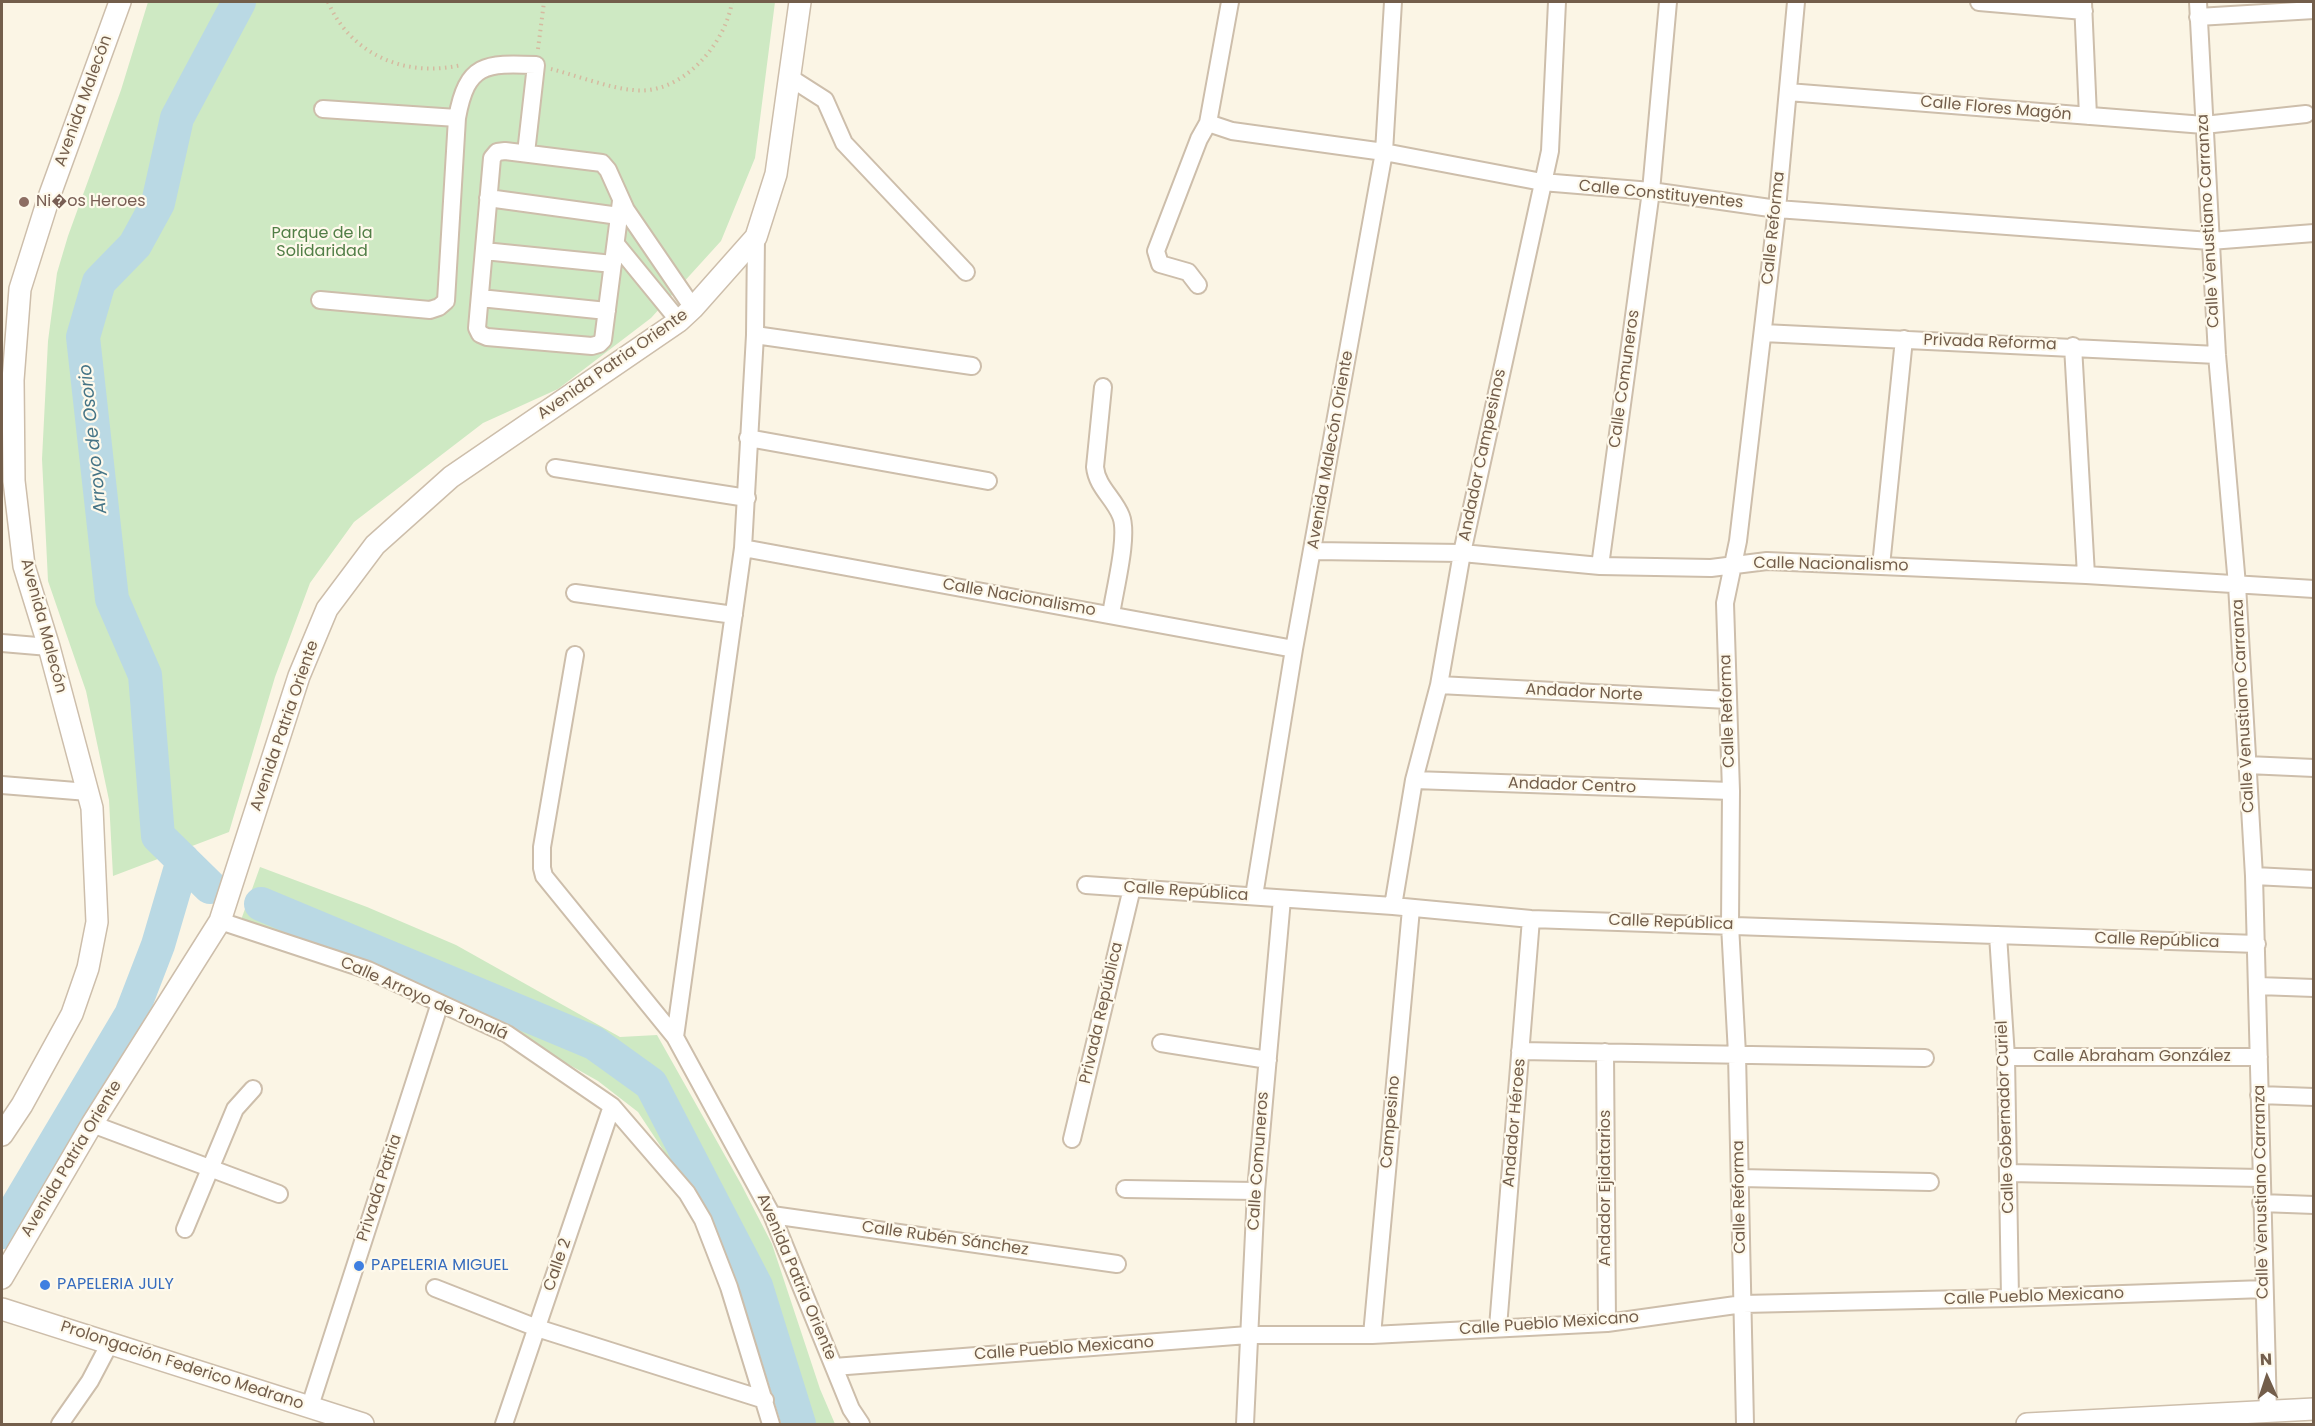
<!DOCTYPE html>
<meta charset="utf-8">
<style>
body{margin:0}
#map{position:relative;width:2315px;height:1426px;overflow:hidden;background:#fbf5e5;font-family:Poppins,sans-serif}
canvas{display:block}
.frame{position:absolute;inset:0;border:3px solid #735e4b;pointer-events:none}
.north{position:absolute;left:2237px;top:1348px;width:60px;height:60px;-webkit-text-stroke:4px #fef9eb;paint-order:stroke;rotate:357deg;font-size:16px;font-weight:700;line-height:24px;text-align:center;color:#735e4b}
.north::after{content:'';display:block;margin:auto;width:21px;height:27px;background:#735e4b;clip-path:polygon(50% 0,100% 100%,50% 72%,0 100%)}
</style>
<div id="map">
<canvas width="2315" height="1426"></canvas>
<div class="frame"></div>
<div class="north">N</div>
</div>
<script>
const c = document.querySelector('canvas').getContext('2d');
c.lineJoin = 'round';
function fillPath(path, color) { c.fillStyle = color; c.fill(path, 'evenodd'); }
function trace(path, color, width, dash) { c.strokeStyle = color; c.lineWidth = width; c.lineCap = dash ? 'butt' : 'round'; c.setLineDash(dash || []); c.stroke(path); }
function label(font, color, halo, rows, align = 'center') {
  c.font = font + ' Poppins,sans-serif'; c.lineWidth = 4.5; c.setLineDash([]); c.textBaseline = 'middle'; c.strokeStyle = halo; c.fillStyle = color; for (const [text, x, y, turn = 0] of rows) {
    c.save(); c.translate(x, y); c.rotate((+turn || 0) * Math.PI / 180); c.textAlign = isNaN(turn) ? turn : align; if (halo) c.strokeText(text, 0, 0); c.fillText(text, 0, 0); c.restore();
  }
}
fillPath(new Path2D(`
 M148 2H775L755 158 721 241 651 318 558 389 483 423 354 522 310 583 275 677 229 832 113 876 109 800 86 691 48 581 42 459 48 341 57 273 68 236 121 90Z
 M260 867 367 907 456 945 620 1037 657 1035 741 1184 772 1244 820 1389 835 1424H786L712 1224 638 1112 598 1081 431 987 347 954 241 920Z`), '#cee9c3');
trace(new Path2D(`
 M210 887 158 836 145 675 112 599 83 337 99 282 135 245 158 203 177 118 239 2
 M261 904 594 1043 651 1084 756 1286 799 1424
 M2 1232 131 1015 158 945 183 860`), '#bad9e4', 34);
const minor = new Path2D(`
 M1979 2 2084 11
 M2083 2 2088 116
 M2198 2 2217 355 2237 585 2254 876 2268 1412
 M2198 17 2314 10
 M789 77 825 100 844 143 966 272
 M1788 92 2204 125 2306 114
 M323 109 457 118
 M1208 123 1232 131 1384 152 1542 182 1651 191 1777 209 2210 241 2314 233
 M488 198 619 216
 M621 201 603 340 599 344 592 346 487 337 480 334 477 328 492 158 497 152 505 151 602 163 608 170 626 210 693 308
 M616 244 679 321
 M484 251 613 264
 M1198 285 1188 272 1160 264 1156 251 1199 139 1208 123 1230 2
 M480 298 607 311
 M320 300 430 310 439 307 446 301 457 118C467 63 485 63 536 65L526 153
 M1763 333 2217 355
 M755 335 972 366
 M2073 346 2086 575
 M1103 387 1095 467C1097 487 1114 498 1121 516 1129 536 1114 592 1111 615
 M748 438 988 481
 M555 468 747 498
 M743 548 1294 649
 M1313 551 1462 553 1600 566 1711 568 1767 561 2086 575 2314 589
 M1600 566 1651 191 1668 2
 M1881 566 1904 339
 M575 593 734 615
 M2 643 49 647
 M575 655 542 847V868L544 876 675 1037 772 1215 851 1409 861 1424
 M1439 685 1728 700
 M2247 765 2314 768
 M1414 780 1731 791
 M2 785 88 792
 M2254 876 2314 879
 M1086 885 1393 906 1531 919 2257 944
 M1254 896 1294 649 1384 152 1393 2
 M1393 906 1414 780 1439 685 1462 553 1550 151 1557 2
 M220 921 368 970 507 1034 612 1106 687 1193 703 1220 729 1287 771 1424
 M1998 935 2006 1057 2010 1298
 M2258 986 2314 988
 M675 1037 743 548 755 335 756 237
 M1161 1043 1268 1060
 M1520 1051 1925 1058
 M1605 1052 1607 1323
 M2006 1057H2259
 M2259 1095 2314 1097
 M92 1124 279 1194
 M1072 1139 1132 888
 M2009 1173 2260 1178
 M1740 1178 1930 1182
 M1125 1189 1256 1191
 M2261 1203 2314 1205
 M772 1215 1117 1264
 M185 1229 235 1109 253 1089
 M435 1288 537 1328 765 1400
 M1498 1327 1531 919
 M1372 1335 1411 909
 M834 1367 1248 1335H1372L1607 1323 1743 1304 2010 1298 2264 1289
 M310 1406 440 1003
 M60 1424 90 1381 110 1343
 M504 1424 612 1106
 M1245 1424 1256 1191 1282 899
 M1745 1424 1737 1054 1730 925 1731 791 1725 603 1738 541 1777 209 1796 2`);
const tertiary = new Path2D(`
 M2 1135 22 1105 72 1014 88 968 97 922 92 808 49 647 24 566 14 481 13 380 20 289 49 197 120 2
 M2 1278 92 1124 220 921 299 676 327 609 375 545 451 477 679 321 693 308 756 237 776 174 800 2
 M2 1309 363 1424
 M2027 1424 2314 1409`);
trace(minor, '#cdbeab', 20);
trace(tertiary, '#cdbeab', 24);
trace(new Path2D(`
 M328 2C351 55 406 78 461 65
 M538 49 544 2
 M551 69C575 75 609 88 633 90 681 96 725 45 732 2`), '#d5baa0', 4, [1.5, 4.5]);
trace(minor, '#fff', 16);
trace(tertiary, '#fff', 21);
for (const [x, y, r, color] of [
 [24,202,6,"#8d6e63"],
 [359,1266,6,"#3f7fe0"],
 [45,1285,6,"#3f7fe0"]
]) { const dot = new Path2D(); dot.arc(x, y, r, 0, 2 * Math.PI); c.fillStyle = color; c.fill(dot); trace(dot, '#fef9eb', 2); }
label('16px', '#735e4b', '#fef9eb', [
 ["Avenida Malecón",84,101,-70],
 ["Calle Flores Magón",1996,109,5],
 ["Calle Constituyentes",1661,195,6],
 ["Calle Venustiano Carranza",2209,221,-93],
 ["Calle Reforma",1774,228,-84],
 ["Privada Reforma",1990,343,2],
 ["Avenida Patria Oriente",613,365,-35],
 ["Calle Comuneros",1625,379,-82],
 ["Avenida Malecón Oriente",1331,450,-80],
 ["Andador Campesinos",1483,455,-78],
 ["Calle Nacionalismo",1831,565,1],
 ["Calle Nacionalismo",1019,598,10],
 ["Avenida Malecón",43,626,75],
 ["Andador Norte",1584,693,3],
 ["Calle Venustiano Carranza",2244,706,-93],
 ["Calle Reforma",1728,711,-92],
 ["Avenida Patria Oriente",285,726,-71],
 ["Andador Centro",1572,786,2],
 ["Calle República",1186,892,4],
 ["Calle República",1671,923,2],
 ["Calle República",2157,941,2],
 ["Calle Arroyo de Tonalá",424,999,24],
 ["Privada República",1102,1013,-77],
 ["Calle Abraham González",2132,1057],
 ["Calle Gobernador Curiel",2006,1117,-92],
 ["Campesino",1391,1122,-85],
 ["Andador Héroes",1515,1123,-85],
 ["Avenida Patria Oriente",72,1159,-59],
 ["Calle Comuneros",1259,1161,-86],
 ["Privada Patria",380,1188,-72],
 ["Andador Ejidatarios",1606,1188,-90],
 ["Calle Venustiano Carranza",2262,1192,-91],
 ["Calle Reforma",1740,1197,-91],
 ["Calle Rubén Sánchez",945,1239,8],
 ["Calle 2",558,1265,-71],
 ["Avenida Patria Oriente",796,1277,67],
 ["Calle Pueblo Mexicano",2034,1297,-2],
 ["Calle Pueblo Mexicano",1549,1324,-4],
 ["Calle Pueblo Mexicano",1064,1349,-4],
 ["Prolongación Federico Medrano",182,1366,18]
]);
label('16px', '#785e54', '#fef9eb', [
 ["Ni�os Heroes",36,202]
], 'left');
label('16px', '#517e46', '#fef9eb', [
 ["Parque de la",322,234],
 ["Solidaridad",322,252]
]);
label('16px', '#366cbe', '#fef9eb', [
 ["PAPELERIA MIGUEL",371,1266],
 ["PAPELERIA JULY",57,1285]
], 'left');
label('italic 18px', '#457486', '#fef9eb', [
 ["Arroyo de Osorio",94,439,-96]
]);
</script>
